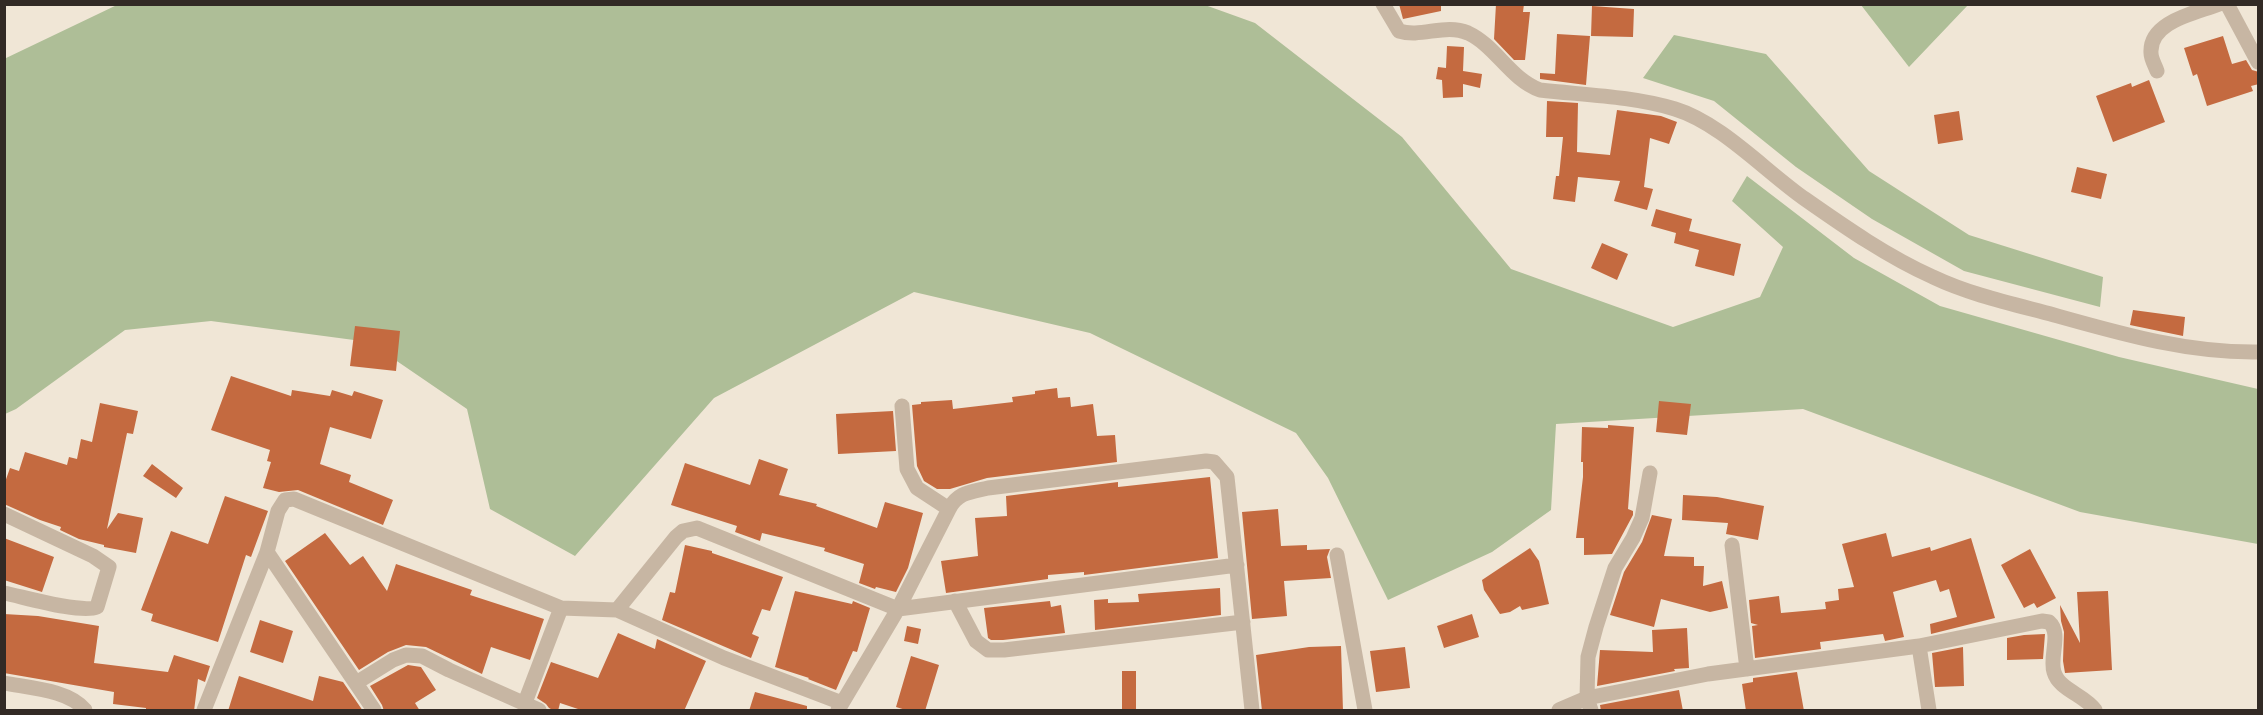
<!DOCTYPE html>
<style>
body{margin:0}
#map{position:relative;width:2263px;height:715px;overflow:hidden;background:#f0e6d6;font-family:"Fira Sans Condensed",sans-serif}
canvas{display:block}
.frame{position:absolute;inset:0;border:6px solid #322a25;pointer-events:none}
</style>
<div id="map">
<canvas width="2263" height="715"></canvas>
<div class="frame"></div>
</div>
<script>
const c = document.querySelector('canvas').getContext('2d');
c.lineJoin = 'round';
function fillPath(path, color) { c.fillStyle = color; c.fill(path, 'evenodd'); }
function trace(path, color, width, dash) { c.strokeStyle = color; c.lineWidth = width; c.lineCap = dash ? 'butt' : 'round'; c.setLineDash(dash || []); c.stroke(path); }
fillPath(new Path2D(`
 M119 4 1205 5 1255 23 1402 137 1511 269 1673 327 1760 297 1783 247 1732 201 1747 176 1854 258 1940 306 2119 357 2258 389V544L2080 512 1803 409 1556 424 1551 510 1492 552 1388 600 1328 478 1296 433 1090 333 914 292 714 398 575 556 490 509 467 409 369 342 211 321 125 330 16 409 5 414 4 59Z
 M1861 5H1968L1909 67Z
 M1674 35 1766 54 1869 171 1969 235 2103 277 2100 307 1964 271 1872 219 1796 167 1714 101 1643 78Z`), '#aebe97');
fillPath(new Path2D(`
 M1399 4H1441V11L1403 19Z
 M1496 4H1524L1523 12H1530L1525 60H1514L1494 39Z
 M1592 6 1634 9 1633 37 1591 36Z
 M1557 34 1590 36 1586 85 1540 79V73L1555 74Z
 M2223 36 2232 64 2246 60 2252 70 2259 72V84L2251 86 2253 91 2207 106 2197 74 2193 76 2184 48Z
 M1447 46 1464 47 1463 71 1482 74 1480 88 1463 84V97L1443 98 1442 80 1436 79 1438 67 1446 68Z
 M2149 80 2165 122 2113 142 2096 96 2131 83 2132 87Z
 M1547 101 1578 103 1577 152 1610 155 1617 110 1661 116 1677 122 1669 144 1650 138 1644 187 1653 189 1647 210 1614 201 1620 181 1578 177 1575 202 1553 199 1556 176H1559L1563 137H1546Z
 M1959 111 1963 140 1938 144 1934 115Z
 M2077 167 2107 174 2101 199 2071 192Z
 M1656 209 1692 219 1689 231 1741 244 1734 276 1695 266 1699 250 1674 243 1676 233 1651 226Z
 M1602 243 1628 254 1617 280 1591 268Z
 M2133 310 2185 317 2183 336 2130 325Z
 M355 326 400 331 396 371 350 366Z
 M231 376 291 396 292 390 330 396 332 390 352 396 354 391 383 400 371 439 330 427 320 464 351 475 349 482 393 500 383 525 298 490 279 492 263 488 271 462 267 461 270 450 211 430Z
 M1057 388 1058 398 1070 397 1071 407 1093 404 1097 436 1115 435 1117 462 987 478 950 489H937L924 481 917 466 912 405 921 404V402L952 400 953 409 1013 402 1012 397 1035 394V391Z
 M1659 401 1691 404 1687 435 1656 432Z
 M100 403 138 411 133 434 127 433 107 529 118 513 143 518 136 553 104 547V545L79 539 60 530 61 527 40 520 4 504V485L10 468 19 471 25 452 67 465 69 457 77 459 81 439 92 442Z
 M893 411 896 451 838 454 836 414Z
 M1608 425 1634 427 1628 509 1633 511V515L1612 554 1584 555V538H1576L1583 477V462H1581L1582 427 1608 428Z
 M759 459 788 469 779 495 817 504 816 506 877 528 885 502 923 513 908 568 896 592 876 587 875 589 859 583 864 564 824 551 825 548 762 533 760 541 735 532 737 526 671 505 685 463 750 485Z
 M152 464 183 488 176 498 143 476Z
 M1210 477 1218 558 1084 575V572L1048 575V579L946 593 941 561 978 556 975 518 1007 516 1006 496 1118 482V487Z
 M1683 495 1717 497 1764 506 1758 540 1726 534 1728 523 1682 520Z
 M225 496 268 511 251 557 246 555 218 642 151 621 153 614 141 610 171 531 208 544Z
 M1278 509 1281 546 1307 545V550L1330 549 1327 557 1331 578 1284 581 1287 616 1252 619 1242 512Z
 M1652 515 1672 519 1664 556 1694 557V566H1704L1703 586 1722 581 1728 608 1710 612 1661 599 1654 627 1610 615 1624 572 1642 542Z
 M325 533 350 565 363 556 387 591 396 564 472 590 470 595 544 619 530 660 491 647 482 674 426 647 406 645 388 652 359 670 285 561Z
 M1886 533 1892 557 1930 547 1931 551 1971 538 1995 618 1931 634 1930 624 1957 617 1949 589 1940 592 1936 580 1893 592 1904 637 1885 641 1883 634 1820 642 1821 649 1755 658 1752 626 1758 625 1751 623 1749 600 1779 596 1781 613 1826 609 1825 602 1839 600 1838 589 1854 587 1842 544Z
 M4 538 54 557 42 592 4 580Z
 M685 545 712 551V553L783 577 770 611 762 609 752 634 759 637 751 658 662 620 670 592 675 593Z
 M1530 548 1539 561 1549 604 1522 610 1520 606 1510 612 1500 614 1484 590 1482 580Z
 M2030 549 2056 598 2037 608 2034 603 2024 608 2001 565Z
 M1220 588 1221 615 1095 630 1094 600 1108 599V603L1139 602 1138 594Z
 M795 591 852 604 853 601 870 608 857 652 853 651 836 690 808 679 809 678 775 667Z
 M2108 591 2112 670 2065 673 2063 661 2064 632 2061 621 2060 605 2080 643 2077 592Z
 M1050 601 1051 607 1061 605 1065 633 1003 640H991L988 638 984 608Z
 M4 614 38 616 99 626 94 663 168 672 174 655 210 666 205 682 198 679 194 711H146V708L113 704 114 692 4 673Z
 M1472 614 1479 637 1444 648 1437 626Z
 M260 620 293 631 283 663 250 652Z
 M907 626 921 629 918 644 904 641Z
 M1687 628 1689 668 1674 669 1675 671 1597 686 1600 650 1653 652 1652 630Z
 M618 633 655 649 657 639 706 661 684 711H584L560 703 558 711H555L549 708 546 704 537 698 551 662 598 678Z
 M2045 634 2043 659 2007 660V638L2024 635Z
 M1341 646 1343 711H1262L1256 655 1309 647Z
 M1405 647 1410 688 1376 692 1370 651Z
 M1963 647 1964 686 1935 687 1932 653Z
 M911 656 939 665 925 711H909L896 707Z
 M408 665 421 667 436 690 415 703 420 711H384L382 705 370 686Z
 M1122 671H1136V711H1122Z
 M1797 672 1804 711H1746L1742 684 1753 682V678Z
 M239 676 313 701 319 676 343 682 363 711H228Z
 M1679 690 1683 711H1601L1600 705Z
 M755 692 807 706V711H749Z`), '#c46a40');
trace(new Path2D(`
 M1383 4 1399 31C1422 38 1445 23 1468 33 1496 46 1510 79 1540 90 1584 95 1632 96 1675 109 1721 123 1765 171 1805 199 1845 227 1888 257 1933 277 1971 295 2013 304 2054 315 2122 334 2187 353 2258 352
 M2227 4 2258 62
 M2157 71C2155 65 2151 59 2151 53 2149 21 2197 13 2219 4
 M902 406 907 469 917 488 949 509
 M4 514 93 556 109 567 97 607C81 614 24 597 4 593
 M1732 545 1747 669
 M267 552 374 710
 M1337 555 1365 710
 M955 601 976 641 988 650H1004L1243 622
 M617 610 724 658 842 703
 M1919 646 1929 710
 M4 683C30 688 69 690 85 710
 M356 683 393 660 406 655 422 656 449 670 539 710
 M524 705 561 608
 M204 710 267 552 278 511 285 500 294 499 561 608 617 610 676 537 683 531 697 528 898 609 1237 565
 M838 710 898 609 949 509C958 492 971 492 988 488L1206 461 1214 462 1227 477 1252 710
 M1559 710 1587 698 1708 674 1919 646 2042 621 2049 622C2062 633 2049 657 2054 672 2059 690 2085 695 2095 710
 M1591 710 1587 698 1588 657 1596 627 1615 568 1633 538 1642 518 1650 473`), '#c7b6a3', 15);
</script>
